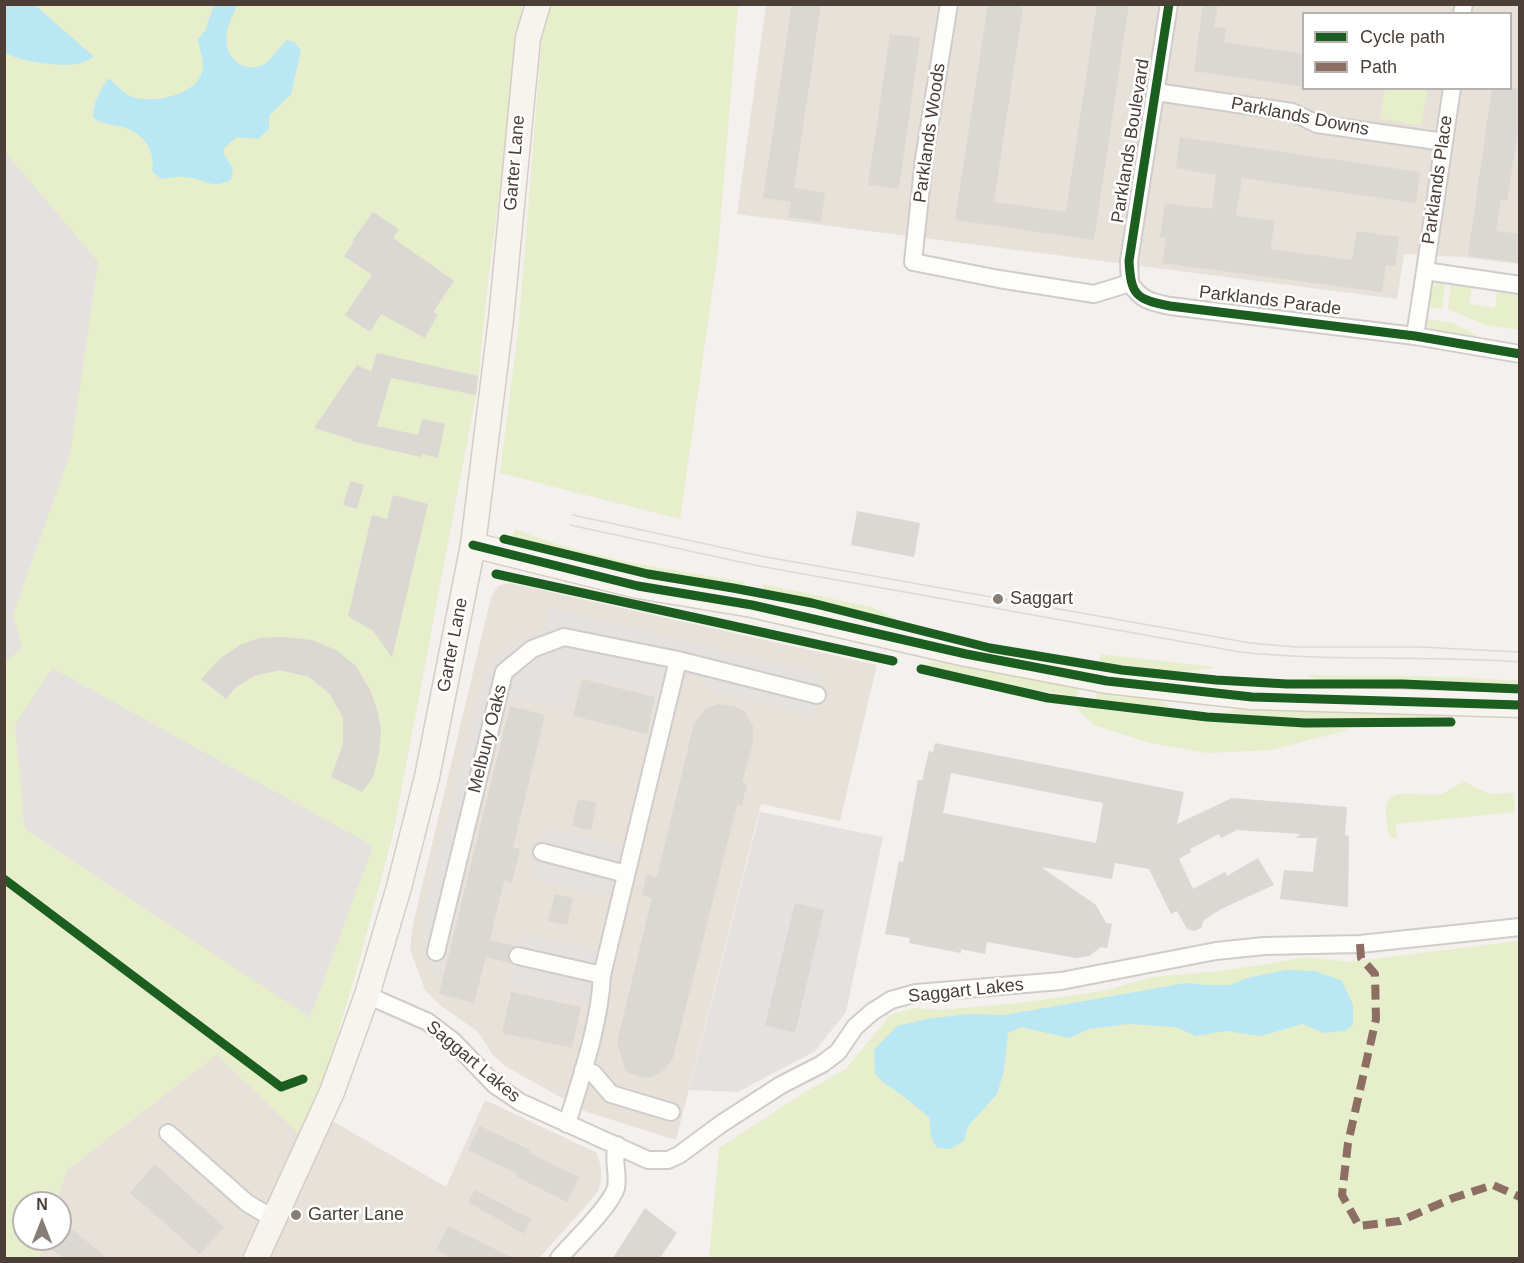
<!DOCTYPE html>
<style>
body{margin:0}
#map{position:relative;width:1524px;height:1263px;overflow:hidden;background:#f3f0ed;font-family:Helvetica,sans-serif}
canvas{display:block}
.frame{position:absolute;inset:0;border:6px solid #4b3f37;pointer-events:none}
.legend{position:absolute;left:1302px;top:12px;width:210px;height:78px;box-sizing:border-box;background:#fff;border:2px solid #b7b2af;margin:0;padding:8px 10px;list-style:none;font-size:18px;color:#4b3f37}
.legend li{display:flex;align-items:center;gap:12px;height:30px}
.legend b{width:30px;border:2px solid #b7b2af}
.north{position:absolute;left:12px;top:1191px;width:60px;height:60px;box-sizing:border-box;background:#fff;border:2px solid #b7b2af;border-radius:50%;rotate:0deg;font-size:16px;font-weight:700;line-height:24px;text-align:center;color:#4b3f37}
.north::after{content:'';display:block;margin:auto;width:21px;height:27px;background:#867d77;clip-path:polygon(50% 0,100% 100%,50% 72%,0 100%)}
</style>
<div id="map">
<canvas width="1524" height="1263"></canvas>
<div class="frame"></div>
<ul class="legend">
<li><b style="height:8px;background:#1b5e20"></b>Cycle path</li>
<li><b style="height:8px;background:#8d6e63"></b>Path</li>
</ul>
<div class="north">N</div>
</div>
<script>
const c = document.querySelector('canvas').getContext('2d');
c.lineJoin = 'round';
function fillPath(path, color) { c.fillStyle = color; c.fill(path, 'evenodd'); }
function trace(path, color, width, dash) { c.strokeStyle = color; c.lineWidth = width; c.lineCap = dash ? 'butt' : 'round'; c.setLineDash(dash || []); c.stroke(path); }
function label(font, color, halo, rows, align = 'center') {
  c.font = font + ' Helvetica,sans-serif'; c.lineWidth = 5; c.setLineDash([]); c.textBaseline = 'middle'; c.strokeStyle = halo; c.fillStyle = color; for (const [text, x, y, turn = 0] of rows) {
    c.save(); c.translate(x, y); c.rotate((+turn || 0) * Math.PI / 180); c.textAlign = isNaN(turn) ? turn : align; if (halo) c.strokeText(text, 0, 0); c.fillText(text, 0, 0); c.restore();
  }
}
fillPath(new Path2D(`
 M766 5H1519V264L1462 257 1404 254 1397 299 737 214ZM1304 14H1510V88H1304Z
 M510 583 877 665 840 821 761 804 676 1140 587 1112 505 1066 493 1055 478 1032 440 1005 425 990 410 949 413 924 491 597 498 586Z
 M217 1054 446 1187 485 1100 597 1153 601 1168V1180L598 1191 584 1208 539 1258H39L45 1239H60V1203H56L67 1170Z`), '#e7e1da');
fillPath(new Path2D(`
 M5 5H523L487 289 478 384 393 834 357 969 315 1110 302 1137 217 1055 67 1170 56 1203H24V1239H45L39 1258H5Z
 M552 5H738L718 251 680 519 500 473 519 322 542 36Z
 M1385 89H1428L1421 126 1380 118Z
 M1439 283 1445 284 1442 309 1429 307 1433 286Z
 M1451 285 1472 287 1469 304 1495 308 1497 292 1519 295V330L1486 325 1448 309Z
 M1426 319 1453 323 1480 337 1430 329 1427 327Z
 M515 529C588 559 668 569 745 582L743 586 637 569 512 538Z
 M762 584 871 607 901 621V623L866 612 764 590Z
 M1101 654 1214 667 1215 668 1176 672 1100 662Z
 M941 662 1079 687 1077 697 1014 686 921 666 928 663Z
 M1304 675 1457 677 1519 681 1520 686 1408 680 1328 682Z
 M1097 689C1117 693 1155 694 1170 707L1095 701Z
 M1075 707 1210 722 1352 729 1271 750 1207 753 1150 743 1094 725Z
 M1260 707 1437 716 1448 720 1289 718 1222 714 1239 708Z
 M1465 782 1490 794 1513 793 1515 812 1396 824 1397 838H1391C1387 829 1386 821 1386 811 1384 783 1423 798 1440 794 1449 792 1456 784 1465 782Z
 M1519 941V1258H709L719 1148 805 1092 846 1069 890 1015 916 1008 940 1010 1020 1003 1103 991 1152 977 1222 971 1308 957 1349 962Z`), '#e6eecb');
fillPath(new Path2D(`
 M5 152 98 262 70 454 13 614 22 648 5 662Z
 M549 608 823 674 813 717 703 687 705 676 695 675 687 678 680 691 658 693 578 675 569 711 508 696 438 979 424 949 423 915 480 691 489 667 500 651 545 629Z
 M52 668 373 846 310 1017 25 829 15 725Z
 M760 812 883 837 846 1012 815 1051 738 1092 689 1090Z
 M545 828 626 846 615 898 533 879Z
 M520 933 602 951 590 1002 509 984Z`), '#e5e1de');
fillPath(new Path2D(`
 M4 5H35L94 57C90 59 85 62 81 63 64 68 18 62 5 52Z
 M214 5H238C227 24 218 47 238 63 243 67 250 68 256 67 269 66 278 48 287 40L294 42 301 50 291 94 269 116V129L258 139 237 137 225 147 223 152 233 169 231 180C211 190 204 178 185 177 177 176 169 178 161 179L152 171C156 153 145 136 129 129 117 124 102 126 93 117 93 102 100 90 109 78 115 84 122 92 130 96 151 105 203 95 203 66 203 57 199 47 198 39L205 31Z
 M1286 970 1315 971 1342 981 1353 1005V1025L1345 1031 1324 1033 1302 1024 1261 1036 1226 1031 1196 1036 1176 1027 1128 1024 1089 1029 1069 1038 1021 1027 1008 1033 1004 1070 997 1094 968 1126 964 1141 950 1149 937 1148 931 1137 929 1117 903 1096 883 1082 875 1073 874 1050 897 1026 927 1019 968 1014 1005 1015 1186 983 1207 985H1230L1247 978Z`), '#bae7f4');
fillPath(new Path2D(`
 M792 4H821L794 188 825 193 821 222 788 217 791 202 763 198Z
 M988 4H1020V7H1023L994 202 1066 212 1097 4H1129L1094 240 955 220Z
 M1203 4H1218L1214 27 1226 28 1224 42 1304 54V87L1194 71Z
 M890 34 920 38 899 189 868 185Z
 M1492 88H1520V119L1507 201 1501 200 1496 231 1520 234V263L1468 256Z
 M1180 137 1420 172 1416 203 1242 178 1236 216 1275 221 1270 249 1352 260 1357 231 1399 237 1395 266 1386 265 1382 292 1162 263 1166 237H1160L1165 203 1212 209 1216 175 1176 168Z
 M373 212 399 229 393 238 454 281 433 312 438 314 425 338 381 314 370 332 345 315 372 275 344 256 354 242 352 241Z
 M377 353 478 376 476 395 391 378 377 426 418 435 422 419 445 424 438 458 422 454 421 457 351 441V439L314 428 357 365 371 372Z
 M350 481 364 485 357 509 343 505Z
 M393 495 428 504 392 657 373 631 348 616 372 515 387 519Z
 M857 511 920 523 914 557 851 545Z
 M285 637 312 640 336 650 356 666 371 692 378 713 381 731 379 753 373 777 362 792 331 777 343 744V718L330 694 309 677 280 670 254 676 235 688 226 699 201 679 221 658 240 645 259 638Z
 M582 679 655 697 647 734 573 716Z
 M719 704 734 706 745 712 753 726V742L742 782 747 784 742 805H737L673 1058 665 1069 655 1076 649 1078 641 1077 629 1073 624 1067 617 1042 652 898 642 895 647 874 657 877 694 723 707 708Z
 M510 706 545 715 513 848 520 849 512 883 504 881 490 940 516 946 511 948 508 953 510 963 486 957 474 1003 439 994Z
 M935 743 1184 792 1177 824 1232 798 1347 807 1345 835 1349 836 1348 907 1280 899 1284 870 1313 872 1317 838H1295L1301 834 1237 830 1221 838 1219 834 1190 849 1191 852 1179 859 1193 889 1225 872 1227 876 1258 858 1274 885 1221 909 1204 920 1201 928 1194 931 1187 929 1177 911 1171 914 1149 869 1115 863 1112 879 1041 867 1096 905 1106 923 1112 924 1107 948 1101 947 1089 956 1076 958 987 942 985 954 961 949V953L909 943 910 938 885 934 899 861 903 862 918 780H922L929 751 933 752ZM951 773 1103 803 1096 843 943 813Z
 M578 799 597 803 591 830 572 826Z
 M555 894 573 898 567 925 548 921Z
 M795 903 824 910 795 1033 765 1025Z
 M511 992 581 1007 572 1048 502 1033Z
 M480 1126 530 1150 529 1153 579 1177 567 1202 517 1177 518 1174 468 1150Z
 M155 1164 224 1227 200 1254 130 1193Z
 M475 1190 531 1219 524 1234 468 1202Z
 M645 1208 677 1233 660 1258H613Z
 M68 1226 107 1258H63L49 1247 56 1239H60V1235Z
 M448 1226 513 1258H452L436 1250Z`), '#dbd7d3');
const street = new Path2D(`
 M949 4 924 159 913 262 999 279 1094 294 1130 283
 M1462 14 1464 4
 M1156 92 1292 112 1317 124 1444 142
 M1425 271 1452 88
 M1130 283C1141 300 1150 302 1170 306L1415 336 1520 354
 M1130 283 1129 261 1169 4
 M1415 336 1425 271 1520 285
 M542 852 626 874
 M436 952 504 672 532 649 564 637 678 660 817 695
 M518 956 602 975
 M367 995 428 1022 453 1041 495 1085 520 1102 648 1160H668L679 1155 721 1124 781 1085 822 1064 838 1052 855 1027 872 1012 891 1000 916 993 1061 981 1216 951 1264 946 1360 944 1520 927
 M583 1070 593 1073 611 1094 671 1112
 M567 1124C581 1078 600 1023 602 975L678 660
 M168 1133 247 1203 274 1219
 M559 1258C573 1242 610 1207 616 1188 619 1174 612 1159 617 1145`);
const secondary = new Path2D(`
 M473 545 638 586 752 605 966 654 1107 681 1252 697 1520 705
 M256 1258 332 1092 367 995 399 887 427 777 473 545 501 319 528 38 538 4`);
trace(street, '#d0ccc9', 20);
trace(secondary, '#d5cdc4', 27);
trace(street, '#fdfdfc', 16);
trace(secondary, '#f7f4f0', 24);
trace(new Path2D(`
 M573 515 761 556 1250 643 1296 647H1420L1520 652
 M570 525 759 566 1240 652C1333 662 1426 655 1520 662`), '#dadad9', 1.5);
trace(new Path2D(`
 M1360 944 1361 958 1375 974 1376 1019 1348 1143 1342 1195 1359 1226 1400 1221 1453 1198 1493 1185 1520 1197`), '#8d6e63', 8, [15, 8]);
trace(new Path2D(`
 M1169 4 1129 261C1131 296 1136 299 1170 306L1415 336 1520 354
 M504 539 648 574 733 588 812 603 990 648 1122 670 1216 680 1287 684H1402L1520 689
 M473 545 638 586 752 605 966 654 1107 681 1252 697 1520 705
 M496 574 893 661
 M921 669 1048 698 1207 717 1305 723 1451 722
 M4 879 281 1087 303 1079`), '#1b5e20', 9);
for (const [x, y, r, color] of [
 [998,599,6,"#867d77"],
 [296,1215,6,"#867d77"]
]) { const dot = new Path2D(); dot.arc(x, y, r, 0, 2 * Math.PI); c.fillStyle = color; c.fill(dot); trace(dot, '#fff', 2); }
label('18px', '#4b3f37', '#fff', [
 ["Parklands Downs",1300,117,11],
 ["Parklands Woods",930,133,-82],
 ["Parklands Boulevard",1131,141,-81],
 ["Garter Lane",515,163,-85],
 ["Parklands Place",1438,180,-82],
 ["Parklands Parade",1270,301,7],
 ["Garter Lane",453,645,-79],
 ["Melbury Oaks",488,739,-76],
 ["Saggart Lakes",966,991,-6],
 ["Saggart Lakes",473,1062,40]
]);
label('18px', '#4b3f37', '#fff', [
 ["Saggart",1010,599],
 ["Garter Lane",308,1215]
], 'left');
</script>
